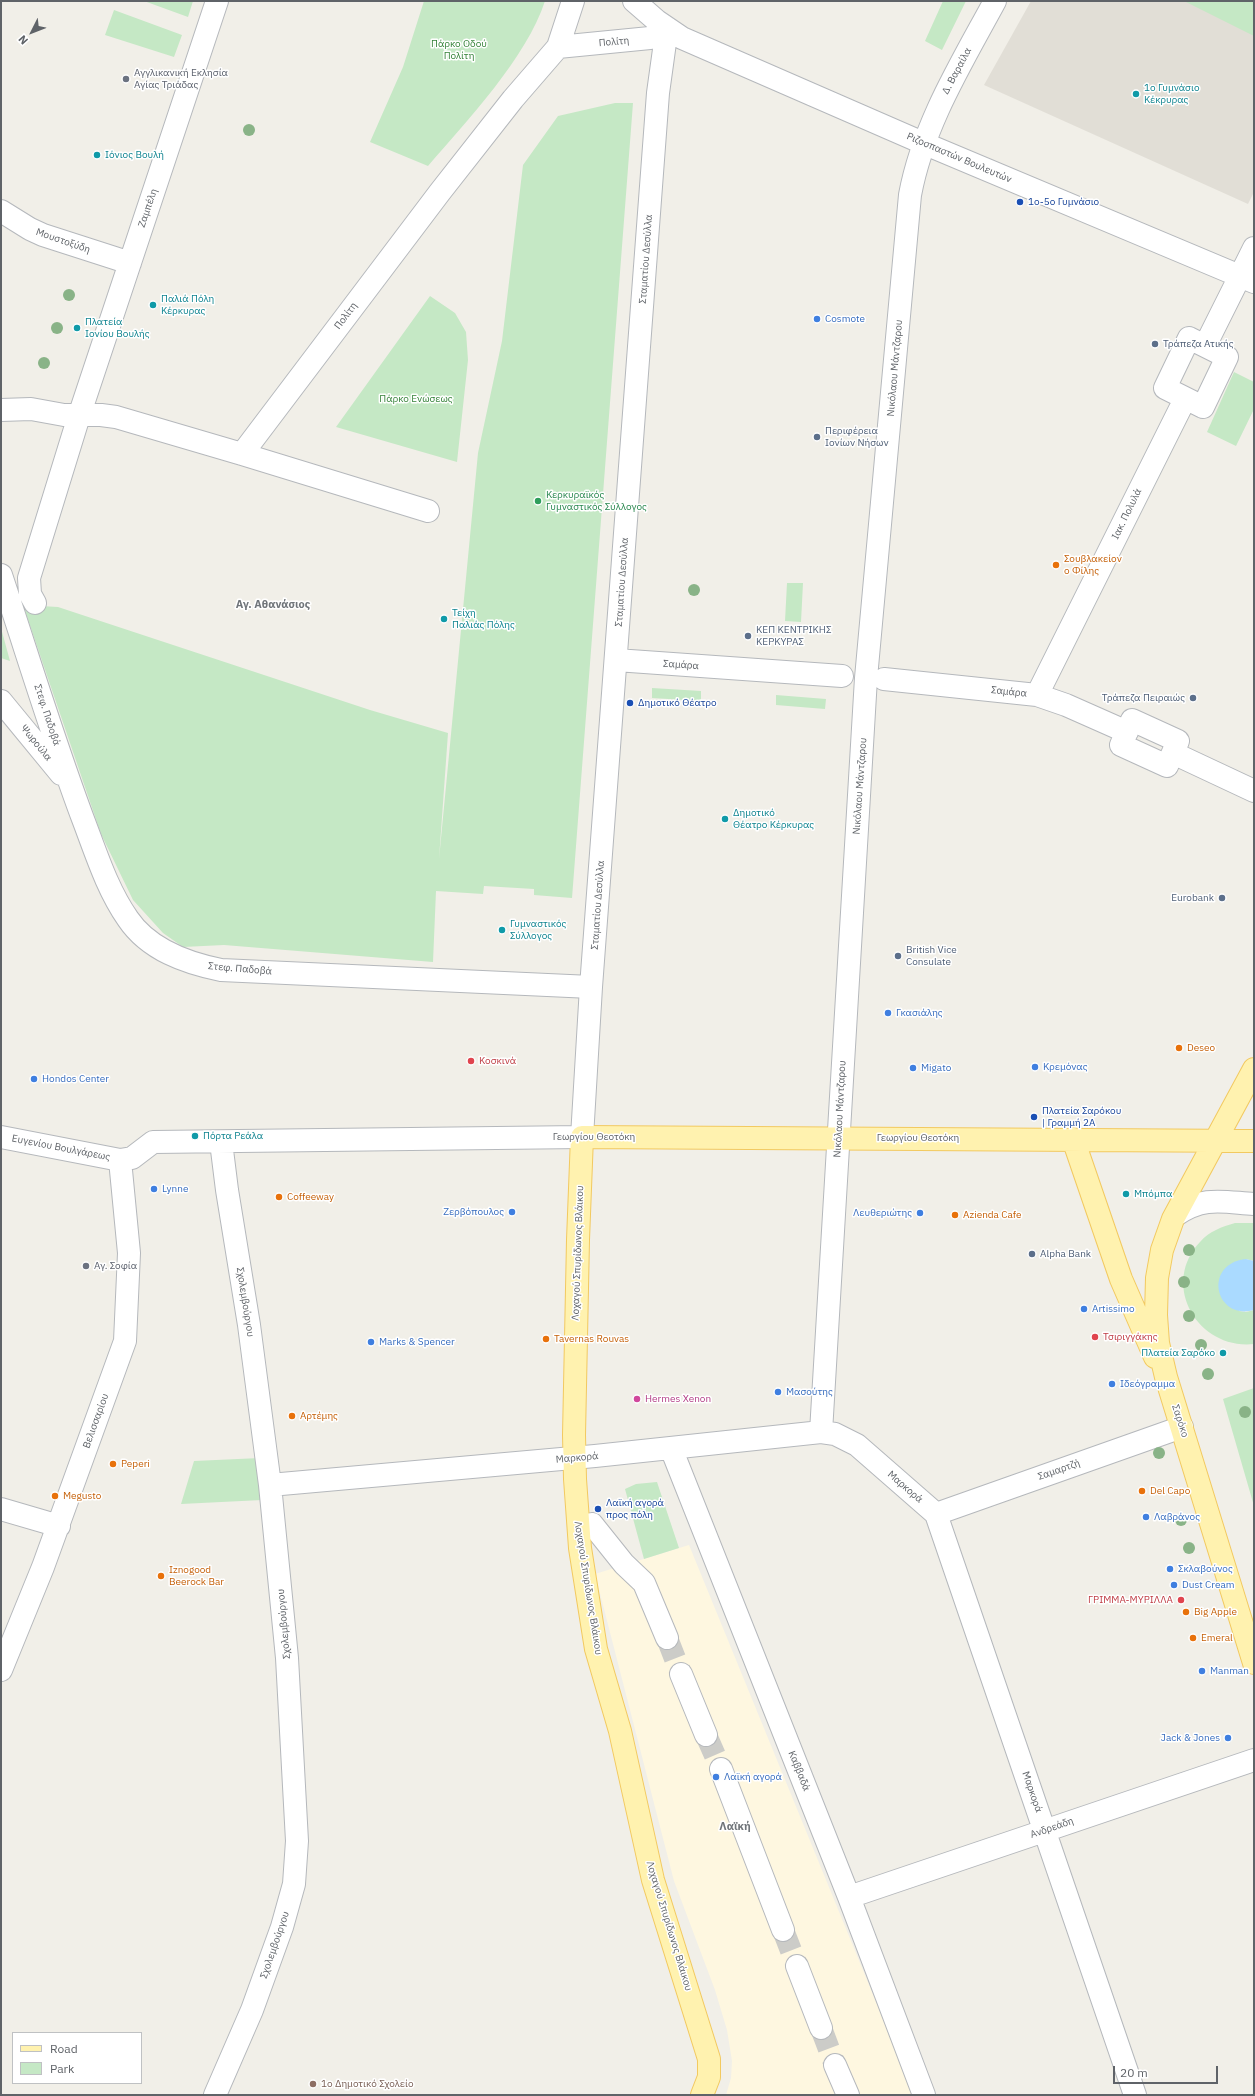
<!DOCTYPE html>
<meta charset="utf-8">
<style>
body{margin:0}
#map{position:relative;width:1255px;height:2096px;overflow:hidden;background:#f1efe8;font-family:"IBM Plex Sans",sans-serif}
canvas{display:block}
.frame{position:absolute;inset:0;border:2px solid #5f6368;pointer-events:none}
.legend{position:absolute;left:12px;top:2032px;width:130px;height:52px;box-sizing:border-box;background:#fff;border:1px solid #bfc1c3;margin:0;padding:5px 7px;list-style:none;font-size:12px;color:#5f6368}
.legend li{display:flex;align-items:center;gap:8px;height:20px}
.legend b{width:20px;border:1px solid #bfc1c3}
.north{position:absolute;left:12px;top:12px;width:40px;height:40px;-webkit-text-stroke:3px #fff;paint-order:stroke;rotate:228deg;font-size:11px;font-weight:700;line-height:16px;text-align:center;color:#5f6368}
.north::after{content:'';display:block;margin:auto;width:14px;height:18px;background:#5f6368;clip-path:polygon(50% 0,100% 100%,50% 72%,0 100%)}
.scale{position:absolute;left:1113px;top:2066px;width:105px;height:18px;box-sizing:border-box;border:2px solid #5f6368;border-top:0;padding-left:5px;font-size:12px;line-height:14px;white-space:nowrap;color:#5f6368;-webkit-text-stroke:3px #fff;paint-order:stroke}
</style>
<div id="map">
<canvas width="1255" height="2096"></canvas>
<div class="frame"></div>
<ul class="legend">
<li><b style="height:5px;background:#fff2af"></b>Road</li>
<li><b style="height:11px;background:#c5e8c5"></b>Park</li>
</ul>
<div class="north">N</div>
<div class="scale">20 m</div>
</div>
<script>
const c = document.querySelector('canvas').getContext('2d');
c.lineJoin = 'round';
function fillPath(path, color) { c.fillStyle = color; c.fill(path, 'evenodd'); }
function trace(path, color, width, dash) { c.strokeStyle = color; c.lineWidth = width; c.lineCap = dash ? 'butt' : 'round'; c.setLineDash(dash || []); c.stroke(path); }
function label(font, color, halo, rows, align = 'center') {
  c.font = font + ' "IBM Plex Sans",sans-serif'; c.lineWidth = 3; c.setLineDash([]); c.textBaseline = 'middle'; c.strokeStyle = halo; c.fillStyle = color; for (const [text, x, y, turn = 0] of rows) {
    c.save(); c.translate(x, y); c.rotate((+turn || 0) * Math.PI / 180); c.textAlign = isNaN(turn) ? turn : align; if (halo) c.strokeText(text, 0, 0); c.fillText(text, 0, 0); c.restore();
  }
}
fillPath(new Path2D(`
 M689 1545 914 2095H726L731 2078 732 2061 727 2030 715 1990 674 1881 595 1574Z`), '#fef7e0');
fillPath(new Path2D(`
 M1031 1H1254V192L1248 204 984 85Z`), '#e1ded6');
fillPath(new Path2D(`
 M144 1H193L188 17Z
 M424 1H545C527 57 467 121 428 166L370 142 403 67Z
 M943 1H966L942 50 925 41Z
 M1184 1H1254V36Z
 M114 10 182 35 174 57 105 35Z
 M615 103H633L572 898 534 895V889L484 886 483 894 436 891 433 962 224 945 183 947 163 933 133 900 101 834 23 605 58 607 370 710 448 733 439 859 478 453 502 341 523 165 558 116Z
 M430 296 455 313 466 332 468 360 457 462 336 427Z
 M1234 372 1254 382V409L1236 446 1207 432Z
 M787 583H803L801 622 785 621Z
 M1 628 10 661 1 658Z
 M652 688 701 691V701L652 698Z
 M776 695 826 699 825 709 776 705Z
 M1235 1223H1254V1261L1246 1259 1239 1311 1246 1312 1254 1310V1344C1197 1350 1160 1284 1200 1242 1209 1231 1222 1227 1235 1223Z
 M1254 1388V1506L1223 1399Z
 M260 1458 262 1500 181 1504 194 1461Z
 M657 1482 679 1548 644 1559 625 1489 636 1484Z`), '#c5e8c5');
fillPath(new Path2D(`
 M1246 1259 1254 1261V1310C1215 1321 1202 1264 1246 1259Z`), '#aadaff');
trace(new Path2D(`
 M667 1638 681 1674
 M706 1735 721 1769
 M783 1930 797 1966
 M821 2028 835 2065`), '#ccccc8', 22, [22, 11]);
const minor = new Path2D(`
 M634 1 657 21 682 38 923 143 1254 282
 M558 47 650 38 667 28
 M1 211 30 229 43 235 130 263
 M1189 338 1227 357 1203 407 1165 388Z
 M1205 346 1254 248
 M1 410 31 409 64 415H101L116 417 242 454 428 511
 M242 454 440 192 513 99 558 47 573 1
 M1 575C28 656 53 739 83 819 96 853 107 889 128 919 149 950 186 963 221 970L591 987
 M35 603 30 594 29 578 79 416 217 1
 M616 660 842 676
 M884 679 1037 695 1066 705 1127 732
 M1037 695 1185 399
 M1 701 61 774
 M1132 720 1178 741 1167 766 1121 745Z
 M1173 753 1254 791
 M1 1137 120 1160 132 1158 153 1142 582 1137 591 987 658 93 667 28
 M1176 1215C1204 1196 1222 1202 1254 1204
 M821 1432 866 678 910 195C923 125 961 64 995 1
 M671 1448 849 1897 924 2095
 M270 1485 595 1456 821 1432 835 1434 857 1445 936 1514 1135 2095
 M1 1509 59 1526
 M936 1514 1182 1427
 M592 1524 624 1564 644 1583 667 1638
 M1 1670 43 1567 125 1341 129 1253 120 1160
 M681 1674 706 1735
 M721 1769 783 1930
 M849 1897 1254 1760
 M797 1966 821 2028
 M835 2065 848 2095
 M215 2095 252 2010 282 1927 294 1884 297 1841 287 1658 270 1485 249 1325 227 1190 221 1142`);
const major = new Path2D(`
 M1254 1069 1173 1219 1162 1250 1157 1278 1156 1315 1158 1343 1166 1377 1254 1663
 M1073 1139 1121 1279 1155 1357
 M702 2095 709 2077V2059L653 1880 620 1731 596 1649 580 1548 575 1479 574 1435 578 1240 582 1137 1254 1141`);
trace(minor, '#b5b8bc', 24);
trace(major, '#f2c960', 24);
trace(minor, '#fff', 22);
trace(major, '#fff2af', 22);
c.fillStyle = '#89b387';
for (const [x, y] of [
 [249,130],
 [69,295],
 [57,328],
 [44,363],
 [694,590],
 [1189,1250],
 [1184,1282],
 [1189,1316],
 [1201,1345],
 [1208,1374],
 [1245,1412],
 [1159,1453],
 [1181,1520],
 [1189,1548]
]) { c.beginPath(); c.arc(x, y, 6, 0, 2 * Math.PI); c.fill(); }
for (const [x, y, r, color] of [
 [126,79,4,"#6b7280"],
 [1136,94,4,"#0f9aa8"],
 [97,155,4,"#0f9aa8"],
 [1020,202,4,"#1a4fb4"],
 [153,305,4,"#0f9aa8"],
 [817,319,4,"#3f7fe0"],
 [77,328,4,"#0f9aa8"],
 [1155,344,4,"#5c6f8a"],
 [817,437,4,"#5c6f8a"],
 [538,501,4,"#2e9e5b"],
 [1056,565,4,"#e8710a"],
 [444,619,4,"#0f9aa8"],
 [748,636,4,"#5c6f8a"],
 [1193,698,4,"#5c6f8a"],
 [630,703,4,"#1a4fb4"],
 [725,819,4,"#0f9aa8"],
 [1222,898,4,"#5c6f8a"],
 [502,930,4,"#0f9aa8"],
 [898,956,4,"#5c6f8a"],
 [888,1013,4,"#3f7fe0"],
 [1179,1048,4,"#e8710a"],
 [471,1061,4,"#e0444e"],
 [1035,1067,4,"#3f7fe0"],
 [913,1068,4,"#3f7fe0"],
 [34,1079,4,"#3f7fe0"],
 [1034,1117,4,"#1a4fb4"],
 [195,1136,4,"#0f9aa8"],
 [154,1189,4,"#3f7fe0"],
 [1126,1194,4,"#0f9aa8"],
 [279,1197,4,"#e8710a"],
 [512,1212,4,"#3f7fe0"],
 [920,1213,4,"#3f7fe0"],
 [955,1215,4,"#e8710a"],
 [1032,1254,4,"#5c6f8a"],
 [86,1266,4,"#6b7280"],
 [1084,1309,4,"#3f7fe0"],
 [1095,1337,4,"#e0444e"],
 [546,1339,4,"#e8710a"],
 [371,1342,4,"#3f7fe0"],
 [1223,1353,4,"#0f9aa8"],
 [1112,1384,4,"#3f7fe0"],
 [778,1392,4,"#3f7fe0"],
 [637,1399,4,"#d1479c"],
 [292,1416,4,"#e8710a"],
 [113,1464,4,"#e8710a"],
 [1142,1491,4,"#e8710a"],
 [55,1496,4,"#e8710a"],
 [598,1509,4,"#1a4fb4"],
 [1146,1517,4,"#3f7fe0"],
 [1170,1569,4,"#3f7fe0"],
 [161,1576,4,"#e8710a"],
 [1174,1585,4,"#3f7fe0"],
 [1181,1600,4,"#e0444e"],
 [1186,1612,4,"#e8710a"],
 [1193,1638,4,"#e8710a"],
 [1202,1671,4,"#3f7fe0"],
 [1228,1738,4,"#3f7fe0"],
 [716,1777,4,"#3f7fe0"],
 [313,2084,4,"#8d6e63"]
]) { const dot = new Path2D(); dot.arc(x, y, r, 0, 2 * Math.PI); c.fillStyle = color; c.fill(dot); trace(dot, '#fff', 1.5); }
label('10px', '#5f6368', '#fff', [
 ["Πολίτη",614,42,-5],
 ["Δ. Βαραίλα",957,71,-62],
 ["Ριζοσπαστών Βουλευτών",959,158,23],
 ["Ζαμπέλη",148,208,-71],
 ["Μουστοξύδη",63,241,19],
 ["Σταματίου Δεσύλλα",646,259,-86],
 ["Πολίτη",346,316,-53],
 ["Νικόλαου Μάντζαρου",895,368,-85],
 ["Ιακ. Πολυλά",1127,514,-64],
 ["Σταματίου Δεσύλλα",622,582,-86],
 ["Σαμάρα",681,665,4],
 ["Σαμάρα",1009,692,6],
 ["Στεφ. Παδοβά",47,715,72],
 ["Ψωρούλα",36,743,51],
 ["Νικόλαου Μάντζαρου",860,786,-86],
 ["Σταματίου Δεσύλλα",598,905,-86],
 ["Στεφ. Παδοβά",240,969,5],
 ["Νικόλαου Μάντζαρου",840,1109,-87],
 ["Γεωργίου Θεοτόκη",594,1137],
 ["Γεωργίου Θεοτόκη",918,1138],
 ["Ευγενίου Βουλγάρεως",61,1148,11],
 ["Λοχαγού Σπυρίδωνος Βλάικου",578,1253,-88],
 ["Σχολεμβούργου",245,1302,81],
 ["Βελισσαρίου",96,1421,-70],
 ["Σαρόκο",1180,1421,72],
 ["Μαρκορά",577,1458,-5],
 ["Σαμαρτζή",1059,1470,-19],
 ["Μαρκορά",905,1487,41],
 ["Λοχαγού Σπυρίδωνος Βλάικου",588,1588,81],
 ["Σχολεμβούργου",284,1624,-95],
 ["Καββαδά",799,1771,68],
 ["Μαρκορά",1032,1792,71],
 ["Ανδρεάδη",1052,1828,-19],
 ["Λοχαγού Σπυρίδωνος Βλάικου",669,1926,73],
 ["Σχολεμβούργου",275,1945,-71]
]);
label('10px', '#348238', '#fff', [
 ["Πάρκο Οδού",459,44],
 ["Πολίτη",459,56],
 ["Πάρκο Ενώσεως",416,399]
]);
label('10px', '#5b616d', '#fff', [
 ["Αγγλικανική Εκλησία",134,73],
 ["Αγίας Τριάδας",134,85],
 ["Αγ. Σοφία",94,1266]
], 'left');
label('10px', '#0d838f', '#fff', [
 ["1ο Γυμνάσιο",1144,88],
 ["Κέκρυρας",1144,100],
 ["Ιόνιος Βουλή",105,155],
 ["Παλιά Πόλη",161,299],
 ["Κέρκυρας",161,311],
 ["Πλατεία",85,322],
 ["Ιονίου Βουλής",85,334],
 ["Τείχη",452,613],
 ["Παλιάς Πόλης",452,625],
 ["Δημοτικό",733,813],
 ["Θέατρο Κέρκυρας",733,825],
 ["Γυμναστικός",510,924],
 ["Σύλλογος",510,936],
 ["Πόρτα Ρεάλα",203,1136],
 ["Μπόμπα",1134,1194],
 ["Πλατεία Σαρόκο",1215,1353,"right"]
], 'left');
label('10px', '#164399', '#fff', [
 ["1ο-5ο Γυμνάσιο",1028,202],
 ["Δημοτικό Θέατρο",638,703],
 ["Πλατεία Σαρόκου",1042,1111],
 ["| Γραμμή 2Α",1042,1123],
 ["Λαϊκή αγορά",606,1503],
 ["προς πόλη",606,1515]
], 'left');
label('10px', '#366cbe', '#fff', [
 ["Cosmote",825,319],
 ["Γκασιάλης",896,1013],
 ["Κρεμόνας",1043,1067],
 ["Migato",921,1068],
 ["Hondos Center",42,1079],
 ["Lynne",162,1189],
 ["Ζερβόπουλος",504,1212,"right"],
 ["Λευθεριώτης",912,1213,"right"],
 ["Artissimo",1092,1309],
 ["Marks & Spencer",379,1342],
 ["Ιδεόγραμμα",1120,1384],
 ["Μασούτης",786,1392],
 ["Λαβράνος",1154,1517],
 ["Σκλαβούνος",1178,1569],
 ["Dust Cream",1182,1585],
 ["Manman",1210,1671],
 ["Jack & Jones",1220,1738,"right"],
 ["Λαϊκή αγορά",724,1777]
], 'left');
label('10px', '#4e5e75', '#fff', [
 ["Τράπεζα Ατικής",1163,344],
 ["Περιφέρεια",825,431],
 ["Ιονίων Νήσων",825,443],
 ["ΚΕΠ ΚΕΝΤΡΙΚΗΣ",756,630],
 ["ΚΕΡΚΥΡΑΣ",756,642],
 ["Τράπεζα Πειραιώς",1185,698,"right"],
 ["Eurobank",1214,898,"right"],
 ["British Vice",906,950],
 ["Consulate",906,962],
 ["Alpha Bank",1040,1254]
], 'left');
label('10px', '#27864d', '#fff', [
 ["Κερκυραϊκός",546,495],
 ["Γυμναστικός Σύλλογος",546,507]
], 'left');
label('10px', '#c56008', '#fff', [
 ["Σουβλακείον",1064,559],
 ["ο Φίλης",1064,571],
 ["Deseo",1187,1048],
 ["Coffeeway",287,1197],
 ["Azienda Cafe",963,1215],
 ["Tavernas Rouvas",554,1339],
 ["Αρτέμης",300,1416],
 ["Peperi",121,1464],
 ["Del Capo",1150,1491],
 ["Megusto",63,1496],
 ["Iznogood",169,1570],
 ["Beerock Bar",169,1582],
 ["Big Apple",1194,1612],
 ["Emeral",1201,1638]
], 'left');
label('10px', '#be3a42', '#fff', [
 ["Κοσκινά",479,1061],
 ["Τσιριγγάκης",1103,1337],
 ["ΓΡΙΜΜΑ-ΜΥΡΙΛΛΑ",1173,1600,"right"]
], 'left');
label('10px', '#b23c85', '#fff', [
 ["Hermes Xenon",645,1399]
], 'left');
label('10px', '#785e54', '#fff', [
 ["1ο Δημοτικό Σχολείο",321,2084]
], 'left');
label('bold 11px', '#70757a', '#fff', [
 ["Αγ. Αθανάσιος",273,605],
 ["Λαϊκή",735,1827]
]);
</script>
